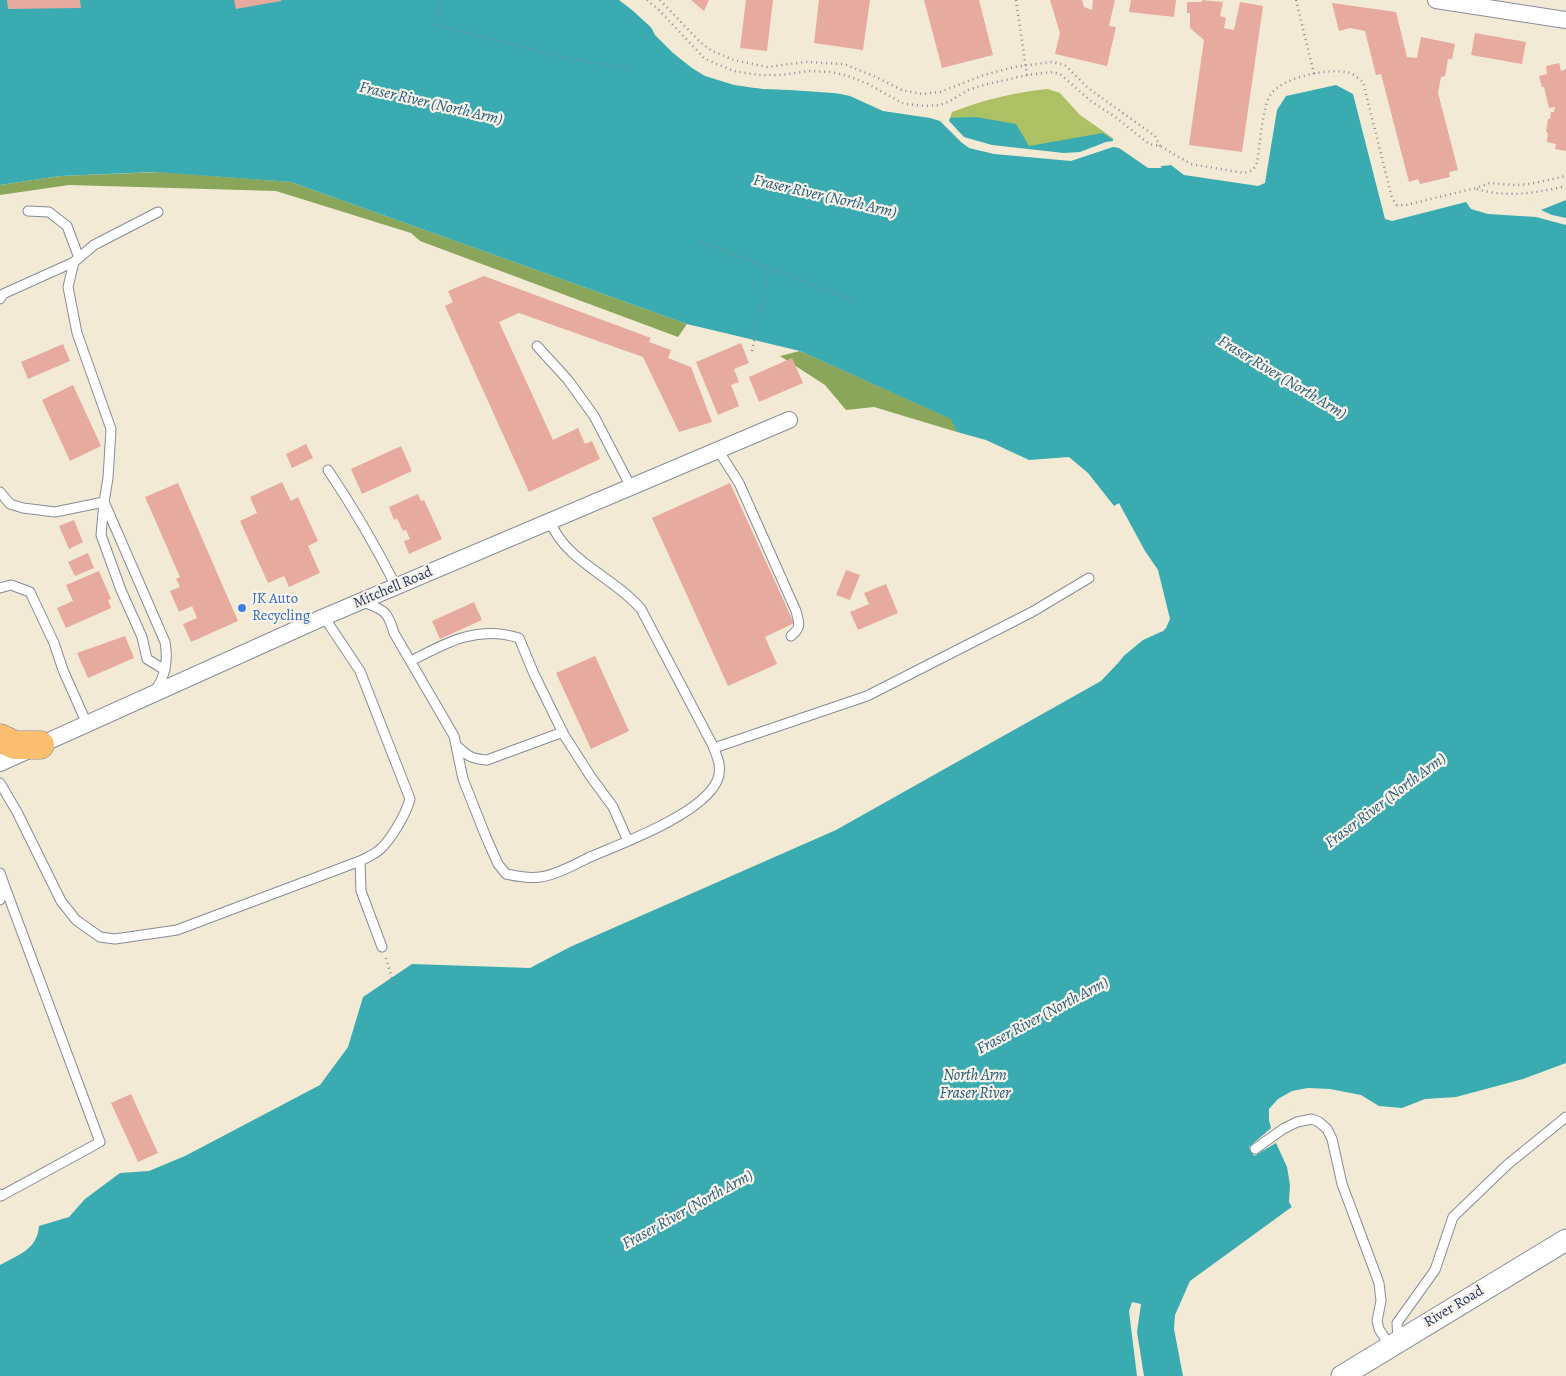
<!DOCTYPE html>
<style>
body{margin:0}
canvas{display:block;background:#f2ead4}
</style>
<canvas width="1566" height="1376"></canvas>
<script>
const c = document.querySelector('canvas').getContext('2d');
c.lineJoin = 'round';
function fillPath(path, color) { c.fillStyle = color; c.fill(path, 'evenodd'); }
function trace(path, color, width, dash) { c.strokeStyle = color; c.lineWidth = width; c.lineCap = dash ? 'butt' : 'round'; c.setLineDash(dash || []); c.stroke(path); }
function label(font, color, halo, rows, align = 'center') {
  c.font = font + ' Alegreya,serif'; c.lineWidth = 4.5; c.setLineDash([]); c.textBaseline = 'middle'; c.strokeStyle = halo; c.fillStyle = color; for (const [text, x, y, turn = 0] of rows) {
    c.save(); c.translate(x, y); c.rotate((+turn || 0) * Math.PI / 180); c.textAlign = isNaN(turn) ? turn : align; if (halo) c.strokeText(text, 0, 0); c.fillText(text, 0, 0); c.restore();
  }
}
fillPath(new Path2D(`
 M1048 89 1060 93 1080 115 1113 138V142L1021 148 949 121 952 112C983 100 1015 92 1048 89Z`), '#adc064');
fillPath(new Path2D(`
 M161 172 291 182 687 324 678 337 420 241 411 233 276 191 69 185 0 195V185L60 176Z
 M800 351 952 419 957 432 874 407 846 410 825 385 780 356Z`), '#8aa65a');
fillPath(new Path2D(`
 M0 0H619L632 10 700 72 748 87 847 94 888 111 940 118 976 117 1016 124 1029 146 1103 133 1153 167 1181 164 1242 177 1262 162 1283 88 1339 75 1360 85 1390 207 1404 212 1461 197 1472 203 1494 207 1535 206 1566 196V1069L1457 1105 1394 1111 1316 1097 1303 1099 1278 1116V1123L1295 1160 1293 1206 1190 1281 1175 1315 1174 1329 1183 1376H0V1265C18 1255 37 1250 39 1226L69 1217 85 1199 120 1173 149 1171 185 1156 320 1085 348 1047 363 997 412 964 530 968 570 947 836 830 1101 681 1119 662 1140 635 1159 621 1163 610 1149 566 1122 516 1088 473 1069 457 1029 460 986 440 957 432 951 419 800 351 687 324 291 182 155 172 60 176 0 185Z`), '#39abb1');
fillPath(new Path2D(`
 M643 17 701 70 749 84 848 92 889 109 940 116 951 115 949 121 964 137 992 145 1064 153 1080 152 1106 142 1113 141V138L1103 131H1104L1154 164H1158L1162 168H1148L1119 148 1113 147 1071 161 994 154 969 148 961 142 940 121 930 118 883 111 850 96 826 91 763 89 734 85 705 76 692 68 673 53 655 35 651 27Z
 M1340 72 1363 85 1392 205 1404 209 1460 195 1469 199 1470 201 1494 204 1535 203 1566 193V200L1541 210 1552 215 1566 218V225L1536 217 1488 214 1471 209 1466 202 1392 221 1385 219 1353 94 1336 85 1286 96 1277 110 1265 183 1258 186 1184 175 1167 162H1181L1242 174 1260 161 1267 105 1281 86Z
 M1119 503 1145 551 1158 570 1170 619 1166 628 1163 631 1143 640 1114 664 1138 634 1157 619 1161 610 1147 567 1125 524 1115 511 1114 506Z
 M1566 1063V1072L1549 1079 1458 1107 1385 1114 1316 1099 1304 1101 1290 1108 1280 1117V1122L1298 1159 1302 1179 1296 1206 1293 1209 1289 1202 1290 1185 1287 1167 1276 1143 1254 1156 1249 1147 1271 1128 1269 1120V1109L1278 1099 1292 1091 1308 1088 1330 1089 1361 1095 1379 1106 1402 1108 1425 1099 1456 1097 1523 1079Z
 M1132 1302 1141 1304 1137 1332 1144 1376H1137L1129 1311Z`), '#f2ead4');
fillPath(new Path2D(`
 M7 0H80L81 8 8 9Z
 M234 0H281V1L236 9Z
 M691 0H709L704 11Z
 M746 0H773L767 51 740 48Z
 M819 0H870L863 50 814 43Z
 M924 0H979L993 55 942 68Z
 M1050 0H1082L1084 7 1092 10 1093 0H1115L1109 26 1116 27 1107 66 1055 54 1060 33Z
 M1131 0H1176L1174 17 1129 12Z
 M1202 0 1223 2 1220 16 1226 18 1224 28 1234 30 1240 2 1263 6 1242 152 1189 145 1204 40 1190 28V13H1187V2H1202Z
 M1332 3 1396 12 1407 57 1417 58 1421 37 1455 44 1452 59H1448L1445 76 1441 77 1438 93 1458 170 1449 172 1450 177 1420 184 1418 179 1409 182 1381 74 1376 75 1365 31 1350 28 1339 31Z
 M1475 33 1526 42 1522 64 1471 55Z
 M1559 63 1561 71 1566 69V151L1555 149 1556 144 1547 142 1548 133 1546 132 1548 119H1550L1551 112H1554L1555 107 1549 108 1544 87H1542L1539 76 1547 74 1546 66Z
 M484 276 651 338 649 342 671 350 668 358 691 367 712 422 679 432 643 357 519 313 499 322 553 440 578 428 585 444 592 441 600 459 529 492 445 306 453 302 448 291Z
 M741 343 749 363 734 369 739 382 731 385 739 406 718 415 696 362Z
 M63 344 70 361 28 379 21 362Z
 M792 358 803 383 759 402 749 377Z
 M73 385 101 446 70 461 42 400Z
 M306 444 313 458 292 468 286 454Z
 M401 446 412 471 362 494 351 469Z
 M282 482 291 501 298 497 318 541 308 546 320 573 289 587 284 576 268 583 240 521 257 513 250 497Z
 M178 483 238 621 191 642 183 624 197 618 192 606 179 612 170 591 180 587 176 579 180 577 145 497Z
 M730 483 794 623 765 637 777 664 728 686 652 518Z
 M418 494 421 501 424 500 442 539 409 554 404 541 410 539 406 530 403 531 397 518 394 520 389 507Z
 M74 520 83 542 69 549 59 526Z
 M88 553 94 568 75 576 68 562Z
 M846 570 860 575 850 600 836 595Z
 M99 571 111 599 108 600 111 608 66 628 57 608 73 601 66 585Z
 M886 584 898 613 858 630 850 612 869 604 864 593Z
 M474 602 482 620 440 639 432 621Z
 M125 636 134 658 88 678 77 653Z
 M595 656 629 731 591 749 556 673Z
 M131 1094 158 1153 138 1162 111 1103Z`), '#e7aa9f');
const service = new Path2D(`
 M28 211 49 212 67 226 79 258
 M158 212 94 245 74 262 68 287 77 333 111 429 108 478 104 502 101 535 121 590 142 637 147 659 165 670
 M0 299 3 294 74 262
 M537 346 568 380 594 416 631 487
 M718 450 739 483 796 611C799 623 802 627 791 636
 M328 470C353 507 376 547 396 586
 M0 492 10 504 23 508 55 512 104 502
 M105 504 165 642C168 658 166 677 155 690
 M0 588 11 585 30 592 54 643 63 670 87 724
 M361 601C383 610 387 609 394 633L454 736 463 779 486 837 498 864 506 874C516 876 529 879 540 877 556 875 576 864 590 857 623 843 702 814 717 781 723 768 717 756 712 744L641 609C614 577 565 561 550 521
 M411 661C447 642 478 625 519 638L534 674 564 735 591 777 613 807 628 841
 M456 745C467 756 472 759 487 760L563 732
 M714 748 867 696 1032 612 1089 578
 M0 783 17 812 61 901 76 920 100 937 115 939 177 930 360 861C366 858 373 855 378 851 390 842 406 814 410 799L360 671 324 617
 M360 861 361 891 382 947
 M0 873 5 887 0 900
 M1255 1149 1283 1129 1297 1122 1312 1119 1319 1122 1327 1129 1332 1139 1342 1184 1379 1283 1381 1301 1377 1321 1379 1329 1390 1346
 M0 1194 1 1196 100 1142 5 887
 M1398 1340 1397 1323 1435 1270 1453 1217 1507 1165 1566 1117`);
const minor = new Path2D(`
 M1436 0 1566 20
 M0 763 324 617 789 420`);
const tertiary = new Path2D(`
 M1342 1376 1566 1240`);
const motorway = new Path2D(`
 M0 738 15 745H40`);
trace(service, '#868c99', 11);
trace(minor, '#868c99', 18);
trace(tertiary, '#868c99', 23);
trace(motorway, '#868c99', 29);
trace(new Path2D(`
 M439 0 436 25 568 59 631 68
 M647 0 659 10 705 59 734 71 758 75H781L809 71 831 72 848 76 868 84 904 104 926 106 940 105 950 101 968 90 984 85 1027 75 1052 72 1060 74 1092 102 1114 116 1149 144 1160 146 1191 164 1244 173 1253 170 1257 163C1260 146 1262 107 1271 94 1283 77 1330 67 1350 73 1355 75 1359 79 1363 82L1392 198 1397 205H1406L1476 188 1490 183 1514 185 1530 184 1566 176
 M660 0 700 42 712 51 734 60 767 67 805 62 844 64 876 77 902 90 922 94 940 92 984 75 1014 67 1052 62 1065 65 1088 88 1155 136 1160 146
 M1016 0 1027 75
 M1296 0 1314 74
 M1477 189C1506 198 1537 193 1566 186
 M702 242 854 301
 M752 351 769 268
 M386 958 397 995`), '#868c99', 2.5, [1, 4]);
trace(service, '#fff', 9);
trace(minor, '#fff', 16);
trace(tertiary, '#fff', 21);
trace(motorway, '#fabe6e', 28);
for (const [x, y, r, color] of [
 [242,608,5,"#3f7fe0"]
]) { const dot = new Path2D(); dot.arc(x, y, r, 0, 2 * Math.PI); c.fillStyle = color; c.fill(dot); trace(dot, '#f7f3e8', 2); }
label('15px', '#1b2f5e', '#f7f3e8', [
 ["Mitchell Road",393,588,-23],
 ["River Road",1454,1307,-31]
]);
label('15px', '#366cbe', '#f7f3e8', [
 ["JK Auto",252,599],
 ["Recycling",252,616]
], 'left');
label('italic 16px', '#265a7b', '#f7f3e8', [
 ["Fraser River (North Arm)",431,104,13],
 ["Fraser River (North Arm)",825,197,13],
 ["Fraser River (North Arm)",1282,378,31],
 ["Fraser River (North Arm)",1386,801,-37],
 ["Fraser River (North Arm)",1043,1016,-28],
 ["North Arm",975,1076],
 ["Fraser River",975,1094],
 ["Fraser River (North Arm)",688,1210,-29]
]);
</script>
